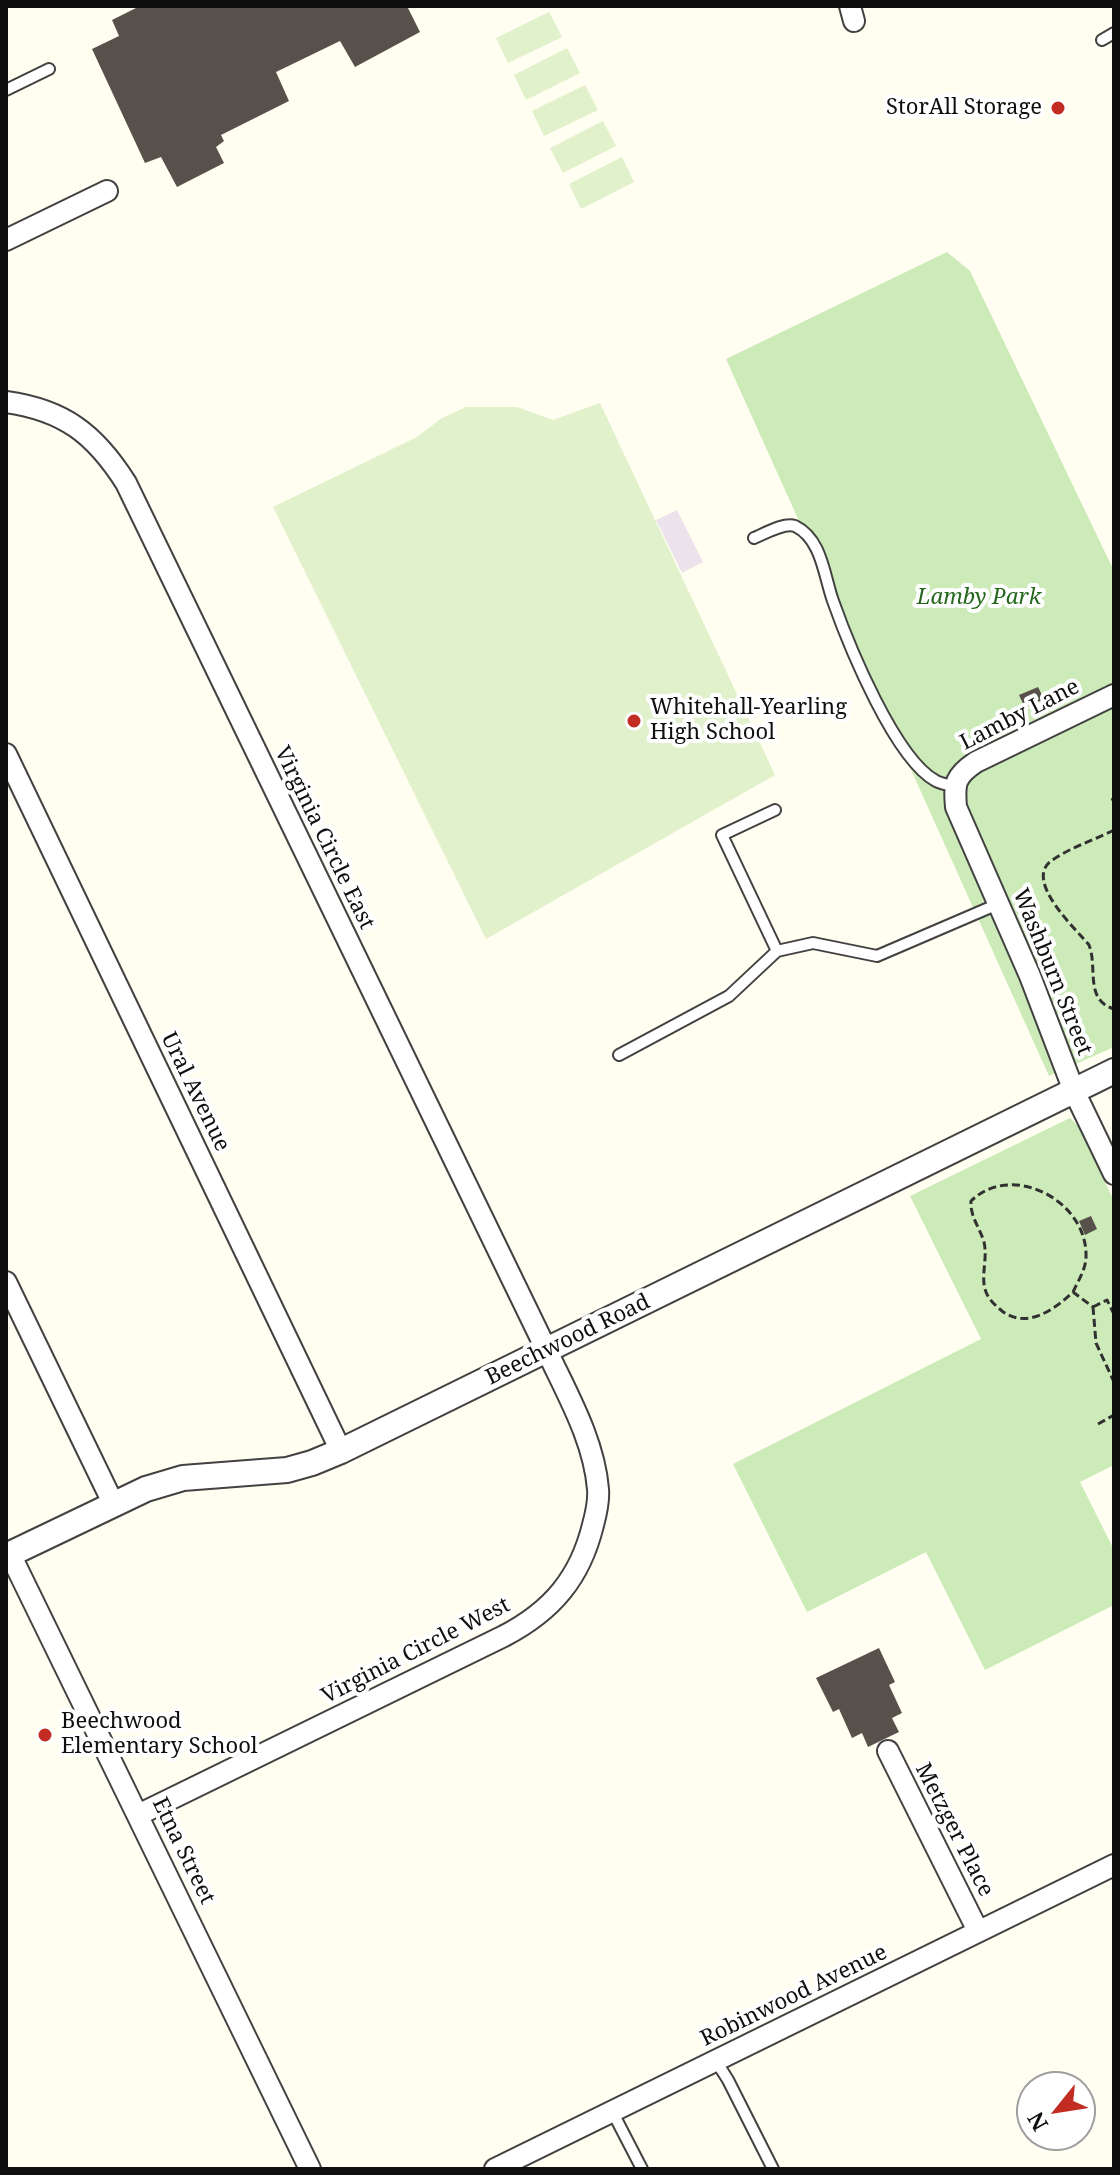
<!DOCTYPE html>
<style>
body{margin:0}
#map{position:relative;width:1120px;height:2175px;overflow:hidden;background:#fffef0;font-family:"Noto Serif",serif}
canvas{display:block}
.frame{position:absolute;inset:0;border:8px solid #0f0f0f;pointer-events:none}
.north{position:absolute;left:1016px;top:2071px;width:80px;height:80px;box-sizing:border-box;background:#fff;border:2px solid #9f9f9f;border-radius:50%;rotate:240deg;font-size:22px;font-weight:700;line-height:32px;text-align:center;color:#0f0f0f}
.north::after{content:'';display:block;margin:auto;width:28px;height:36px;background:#c22c23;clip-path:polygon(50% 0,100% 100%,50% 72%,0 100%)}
</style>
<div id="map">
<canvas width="1120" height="2175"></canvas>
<div class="frame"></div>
<div class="north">N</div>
</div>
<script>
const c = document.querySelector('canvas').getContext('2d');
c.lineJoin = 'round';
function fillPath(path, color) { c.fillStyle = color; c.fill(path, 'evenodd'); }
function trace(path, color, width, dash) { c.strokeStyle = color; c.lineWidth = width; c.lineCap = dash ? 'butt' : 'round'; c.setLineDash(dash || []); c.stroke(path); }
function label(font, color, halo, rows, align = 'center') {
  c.font = font + ' "Noto Serif",serif'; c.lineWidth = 8; c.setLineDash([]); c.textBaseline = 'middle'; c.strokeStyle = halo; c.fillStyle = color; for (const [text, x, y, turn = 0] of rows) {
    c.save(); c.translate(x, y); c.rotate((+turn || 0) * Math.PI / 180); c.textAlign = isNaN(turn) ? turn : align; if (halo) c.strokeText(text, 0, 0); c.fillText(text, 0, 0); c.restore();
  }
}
fillPath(new Path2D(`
 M677 510 703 562 682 573 656 520Z`), '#ede3ed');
fillPath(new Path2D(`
 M947 252 970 271 1114 571V1047L1049 1076 726 359Z
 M1070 1118 1078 1126 1114 1201V1465L1080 1482 1114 1550V1605L985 1670 926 1552 807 1612 733 1464 981 1339 910 1196Z`), '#cdeab9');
fillPath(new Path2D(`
 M549 12 562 37 508 63 496 38Z
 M567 48 580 73 526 100 514 75Z
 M585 85 598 110 544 136 532 111Z
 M603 121 616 146 563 173 550 148Z
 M622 157 634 182 581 209 569 184Z
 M600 403 775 775 486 939 273 507 417 437 442 418 466 407H517L553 420Z`), '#e0f1cb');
fillPath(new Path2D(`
 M140 6H407L420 32 355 67 340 41 276 72 289 101 221 135 224 141 216 147 224 163 177 187 161 157 145 163 92 49 119 36 112 20Z
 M1038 687 1044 699 1025 708 1019 695Z
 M1091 1216 1097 1229 1085 1235 1079 1221Z
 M879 1648 895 1682 889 1685 902 1713 892 1718 899 1732 868 1747 862 1733 852 1738 839 1709 833 1712 816 1678Z`), '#58514b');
const service = new Path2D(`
 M1102 40 1114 33
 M6 90 49 69
 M754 538C764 534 784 522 795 526 822 539 824 576 833 601 849 646 895 759 936 781 942 784 948 785 954 786
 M775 810 722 835 777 951
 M619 1055 729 996 777 951 813 943 877 956 998 904
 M716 2061 728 2080 773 2169
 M612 2111 642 2169`);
const minor = new Path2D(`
 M850 6 854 21
 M6 240 107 191
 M6 402C64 410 95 434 126 483L547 1351C567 1394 594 1440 598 1489 599 1500 596 1514 593 1525 580 1578 552 1611 504 1636L138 1815
 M1114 695 976 762C955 776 954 783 956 807L1030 976 1074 1091 1114 1174
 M6 754 341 1451
 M6 1282 113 1503
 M10 1554 310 2169
 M888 1751 978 1931
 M495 2169 1114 1865`);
const tertiary = new Path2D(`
 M6 1556 146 1489 183 1478 287 1470 312 1463 341 1451 1114 1071`);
trace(service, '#424242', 14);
trace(minor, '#424242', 24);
trace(tertiary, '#424242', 28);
trace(new Path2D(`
 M1112 798 1114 802
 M1114 830C1094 840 1069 848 1051 861 1024 881 1075 928 1089 945 1098 967 1084 1000 1114 1009
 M1073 1292C1078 1281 1086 1269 1086 1257 1088 1201 1012 1161 971 1201 970 1217 980 1228 984 1242 988 1259 980 1277 986 1292 989 1300 996 1306 1002 1311 1027 1330 1055 1309 1073 1292L1093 1307
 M1093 1307 1096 1343 1114 1382
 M1093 1307 1107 1300 1114 1314
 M1098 1424 1114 1415`), '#313131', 3, [8, 4]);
trace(service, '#fff', 10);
trace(minor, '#fff', 20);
trace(tertiary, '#fff', 24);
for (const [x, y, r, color] of [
 [1058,108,8,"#c22c23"],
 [634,721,8,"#c22c23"],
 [45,1735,8,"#c22c23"]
]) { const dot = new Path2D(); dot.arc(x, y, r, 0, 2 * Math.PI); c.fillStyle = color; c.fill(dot); trace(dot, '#fff', 3); }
label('22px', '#0f0f0f', '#fff', [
 ["StorAll Storage",1042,108,"right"],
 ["Whitehall-Yearling",650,708],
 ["High School",650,733],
 ["Beechwood",61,1722],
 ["Elementary School",61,1747]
], 'left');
label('italic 22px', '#25681d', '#fff', [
 ["Lamby Park",979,598]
]);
label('22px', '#0f0f0f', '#fff', [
 ["Lamby Lane",1020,715,-27],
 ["Virginia Circle East",324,838,64],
 ["Washburn Street",1052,972,68],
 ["Ural Avenue",195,1092,64],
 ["Beechwood Road",568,1340,-26],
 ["Virginia Circle West",416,1651,-27],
 ["Metzger Place",954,1830,63],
 ["Etna Street",183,1851,64],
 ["Robinwood Avenue",794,1996,-26]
]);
</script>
